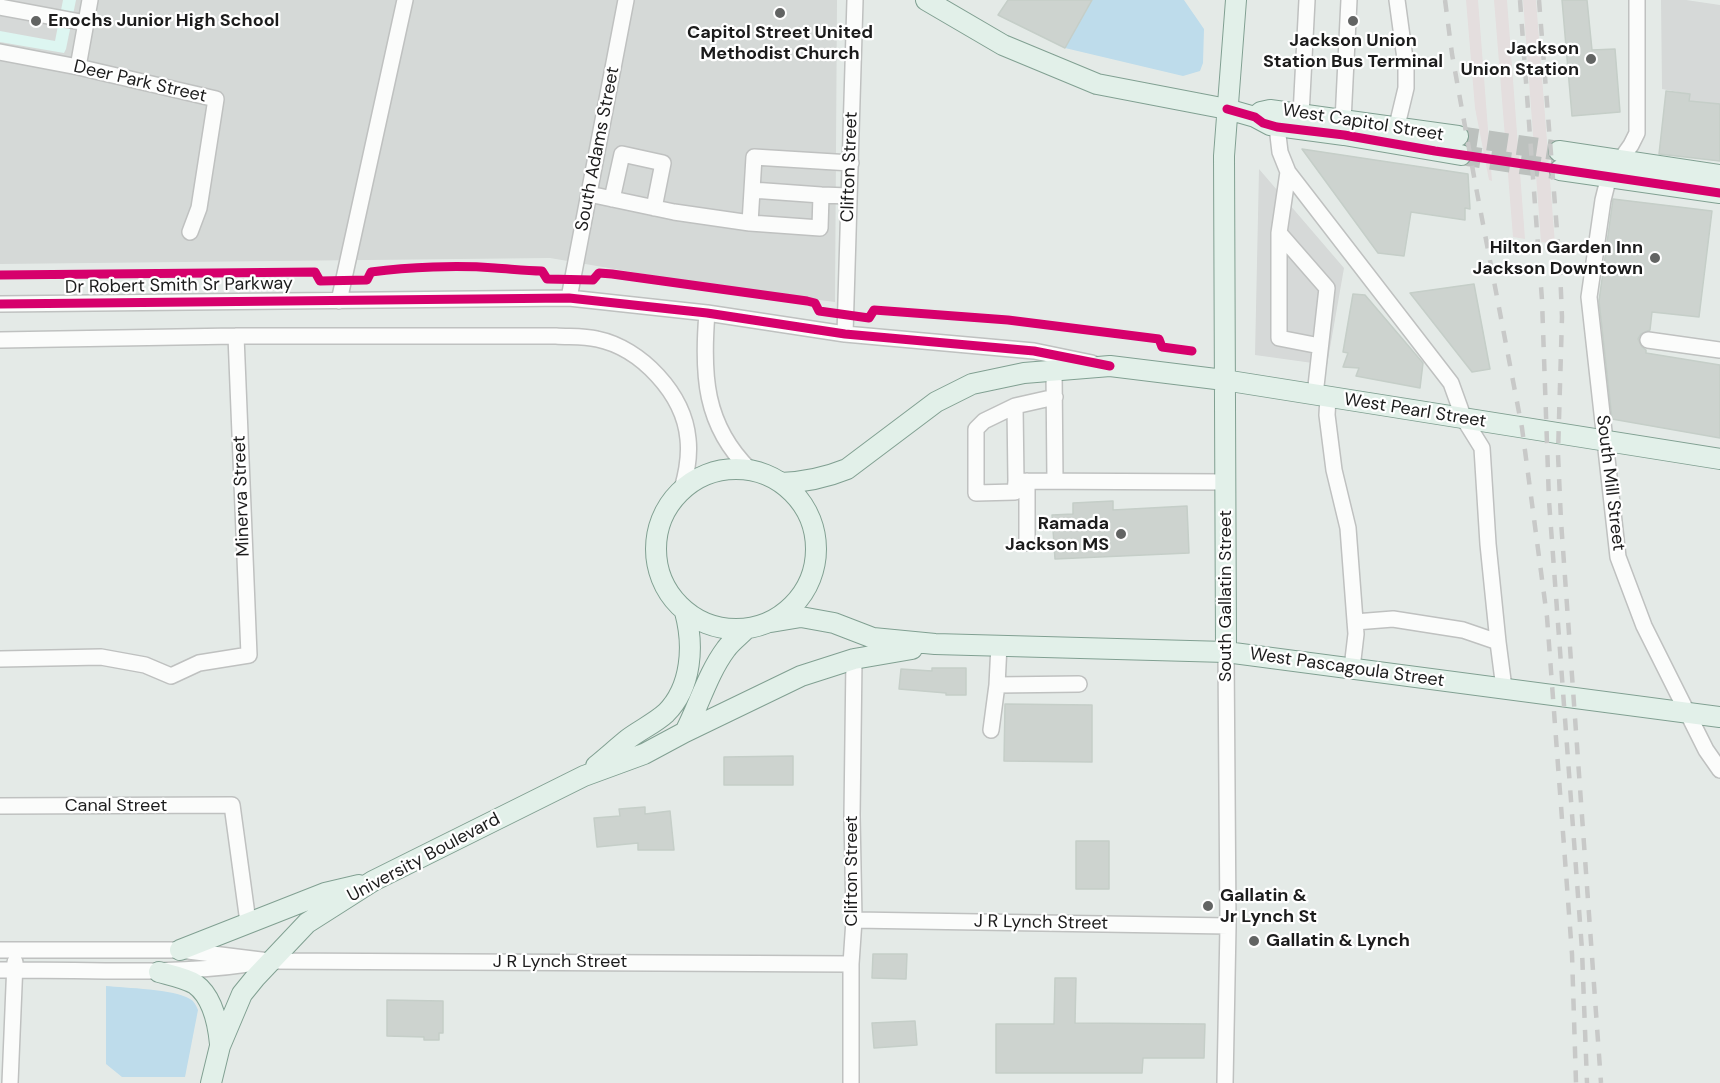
<!DOCTYPE html>
<style>
body{margin:0}
canvas{display:block;background:#e4eae7}
</style>
<canvas width="1720" height="1083"></canvas>
<script>
const c = document.querySelector('canvas').getContext('2d');
c.lineJoin = 'round';
function fillPath(path, color) { c.fillStyle = color; c.fill(path, 'evenodd'); }
function trace(path, color, width, dash) { c.strokeStyle = color; c.lineWidth = width; c.lineCap = dash ? 'butt' : 'round'; c.setLineDash(dash || []); c.stroke(path); }
function label(font, color, halo, rows, align = 'center') {
  c.font = font + ' "DM Sans",sans-serif'; c.lineWidth = 4.5; c.setLineDash([]); c.textBaseline = 'middle'; c.strokeStyle = halo; c.fillStyle = color; for (const [text, x, y, turn = 0] of rows) {
    c.save(); c.translate(x, y); c.rotate((+turn || 0) * Math.PI / 180); c.textAlign = isNaN(turn) ? turn : align; if (halo) c.strokeText(text, 0, 0); c.fillText(text, 0, 0); c.restore();
  }
}
fillPath(new Path2D(`
 M0 0H837L835 302 732 289 550 258 0 264Z`), '#d5d9d7');
fillPath(new Path2D(`
 M0 0H76L66 49 64 53 0 42Z`), '#ddf6f1');
fillPath(new Path2D(`
 M1092 0H1184L1204 29 1203 63 1200 71 1183 76 1065 48Z
 M106 986C125 988 175 989 190 999 194 1001 196 1005 198 1010L185 1077H122L106 1064Z`), '#bedceb');
fillPath(new Path2D(`
 M0 0H63L55 41 0 31Z
 M1661 0H1686L1720 5V104L1696 102 1689 104V94L1662 89Z
 M1259 169 1344 268 1327 365 1255 355Z`), '#d6d9d8');
fillPath(new Path2D(`
 M1466 0H1478L1492 181 1489 180 1475 108Z
 M1494 0H1507L1525 239 1513 237Z
 M1523 0H1536L1555 244 1541 242Z`), '#e4dede');
const building = new Path2D(`
 M1008 0H1092L1065 48 998 15Z
 M1562 0H1587L1592 50 1615 49 1620 112 1572 116Z
 M1666 91 1690 94 1689 101 1720 104V161L1659 154Z
 M1302 149 1468 174 1470 209 1465 208V220L1411 212 1404 256 1378 253Z
 M1613 199 1712 211 1699 317 1652 312 1650 330 1641 334 1638 339 1642 347 1646 350V353L1720 365V438L1612 419 1599 301Z
 M1474 284 1490 369 1472 372 1410 293Z
 M1353 294 1365 295 1423 363 1420 388 1356 376 1359 368 1343 367 1348 353 1343 352Z
 M1113 501V510L1187 506 1189 553 1055 559 1052 515 1073 514V503Z
 M932 668H966V695H946V693L899 689 901 669 932 671Z
 M1005 704 1092 705V762L1004 761Z
 M793 756V785H724V757Z
 M645 807V814L670 811 674 850H638V843L597 847 594 818 620 816 619 809Z
 M1076 841H1109V889H1076Z
 M873 954H907L906 979 872 978Z
 M1055 978H1076L1075 1023 1205 1024 1204 1058H1143L1142 1073H996V1024H1054Z
 M387 1000 443 1001V1033H439V1040H424V1037L387 1036Z
 M915 1021 917 1045 874 1048 872 1023Z`);
fillPath(building, '#cdd3cf');
trace(building, '#c5cec8', 1.5);
trace(new Path2D(`
 M1458 136 1559 151
 M1461 155 1560 170`), '#bcc1be', 20, [20, 10]);
const minor = new Path2D(`
 M1637 0V133L1631 145 1609 176 1603 200 1589 297 1618 557 1644 626 1706 750 1720 770
 M0 7 86 23
 M0 52 78 67 216 99 199 208 190 232
 M78 67 90 0
 M1301 115 1307 0
 M1343 121 1349 0
 M1277 127 1280 152 1288 172 1451 383 1464 419 1482 448 1488 544 1498 642
 M1394 138 1406 88V66L1397 0
 M1288 172 1279 233 1327 288 1315 395
 M752 190 821 195
 M589 194 674 212 750 223 754 157 851 163
 M612 199 622 154 663 163 654 208
 M750 223 820 228 821 195 849 196
 M1279 233V338L1320 346
 M569 298 626 0
 M339 301 405 0
 M0 304 569 298 707 313 845 334 1034 351 1092 363
 M707 313C702 374 704 425 750 470
 M845 334 855 0
 M0 340 236 336H556C569 337 584 336 597 339 641 348 684 394 688 439 690 457 687 472 682 489
 M1648 340 1720 350
 M1054 371 1055 481
 M1328 397 1327 415 1334 470 1348 528 1356 634 1352 668
 M1015 406 1055 397
 M1016 481 1015 492 976 493V429L984 421 1015 406 1016 481 1225 482
 M1027 481V543
 M1355 622 1393 619 1463 630 1498 642 1504 688
 M999 645 997 685 1079 684
 M0 659 101 657 145 665 171 676 199 663 249 655 236 336
 M991 730 997 685
 M0 806 232 805 248 922
 M854 920 1228 926
 M0 950H180L269 961 851 964
 M0 970C83 969 166 976 248 964
 M10 1083 15 962
 M851 1083V964L854 920 852 816 854 659
 M1225 1083 1228 926 1226 652`);
const major = new Path2D(`
 M926 0 1003 45 1097 84 1227 109 1255 117 1270 125 1344 135 1461 155
 M1255 117 1261 112 1270 110 1458 136
 M1559 151 1720 175
 M1560 170 1720 193
 M656 549a80 80 0 1 1 160 0a80 80 0 1 1-160 0Z
 M781 483C805 482 825 478 847 469L936 402 972 384 1024 373 1110 366 1224 380 1720 459
 M771 622 801 617 834 623 873 638 935 644 1226 652 1720 717
 M1226 652 1224 156 1236 0
 M685 732C699 705 708 673 726 649 731 642 739 636 746 629
 M596 766C607 757 617 748 628 739 640 730 655 723 666 713 692 687 694 645 685 612
 M180 950 325 893 359 885
 M159 972C170 975 185 978 195 984 213 997 218 1023 220 1044
 M211 1083 220 1046 242 994 255 978 307 923 373 881 584 776 644 754 685 732 801 676 854 659 912 649`);
trace(minor, '#bfc1c0', 18);
trace(major, '#81a092', 22);
trace(minor, '#fbfcfb', 15);
trace(major, '#e2f0e9', 20);
trace(new Path2D(`
 M1445 0 1452 54 1475 182 1522 428 1547 617 1572 954 1576 1083
 M1520 0 1542 300 1549 501 1582 950 1587 1083
 M1539 0 1560 269 1562 317 1558 454 1561 521 1601 1083`), '#c8c9c8', 4.5, [12, 12]);
trace(new Path2D(`
 M1227 109 1255 117 1263 123 1277 127 1344 135 1435 151 1720 193
 M0 275 315 272 320 281 367 280 371 272C409 267 457 265 495 268 511 269 526 271 542 271L547 279 593 280 599 273 612 274 807 301 815 303 819 311 869 318 874 310 1008 320 1159 339 1162 347 1192 351
 M0 304 569 298 707 313 845 334 1034 351 1110 366`), '#d6006c', 9);
for (const [x, y, r, color] of [
 [780,13,6,"#626463"],
 [36,21,6,"#626463"],
 [1353,21,6,"#626463"],
 [1591,59,6,"#626463"],
 [1655,258,6,"#626463"],
 [1121,534,6,"#626463"],
 [1208,906,6,"#626463"],
 [1254,941,6,"#626463"]
]) { const dot = new Path2D(); dot.arc(x, y, r, 0, 2 * Math.PI); c.fillStyle = color; c.fill(dot); trace(dot, '#fff', 2); }
label('bold 18px', '#1c1c1c', '#fff', [
 ["Enochs Junior High School",48,21],
 ["Capitol Street United",780,33,"center"],
 ["Methodist Church",780,54,"center"],
 ["Jackson Union",1353,41,"center"],
 ["Station Bus Terminal",1353,62,"center"],
 ["Jackson",1579,49,"right"],
 ["Union Station",1579,70,"right"],
 ["Hilton Garden Inn",1643,248,"right"],
 ["Jackson Downtown",1643,269,"right"],
 ["Ramada",1109,524,"right"],
 ["Jackson MS",1109,545,"right"],
 ["Gallatin &",1220,896],
 ["Jr Lynch St",1220,917],
 ["Gallatin & Lynch",1266,941]
], 'left');
label('18px', '#1c1c1c', '#fff', [
 ["Deer Park Street",140,82,13],
 ["West Capitol Street",1363,123,9],
 ["South Adams Street",598,149,-79],
 ["Clifton Street",850,167,-88],
 ["Dr Robert Smith Sr Parkway",179,286,-1],
 ["West Pearl Street",1415,411,9],
 ["South Mill Street",1610,483,83],
 ["Minerva Street",242,496,-92],
 ["South Gallatin Street",1226,596,-90],
 ["West Pascagoula Street",1347,668,8],
 ["Canal Street",116,806],
 ["University Boulevard",424,858,-28],
 ["Clifton Street",852,871,-90],
 ["J R Lynch Street",1041,923,1],
 ["J R Lynch Street",560,962]
]);
</script>
